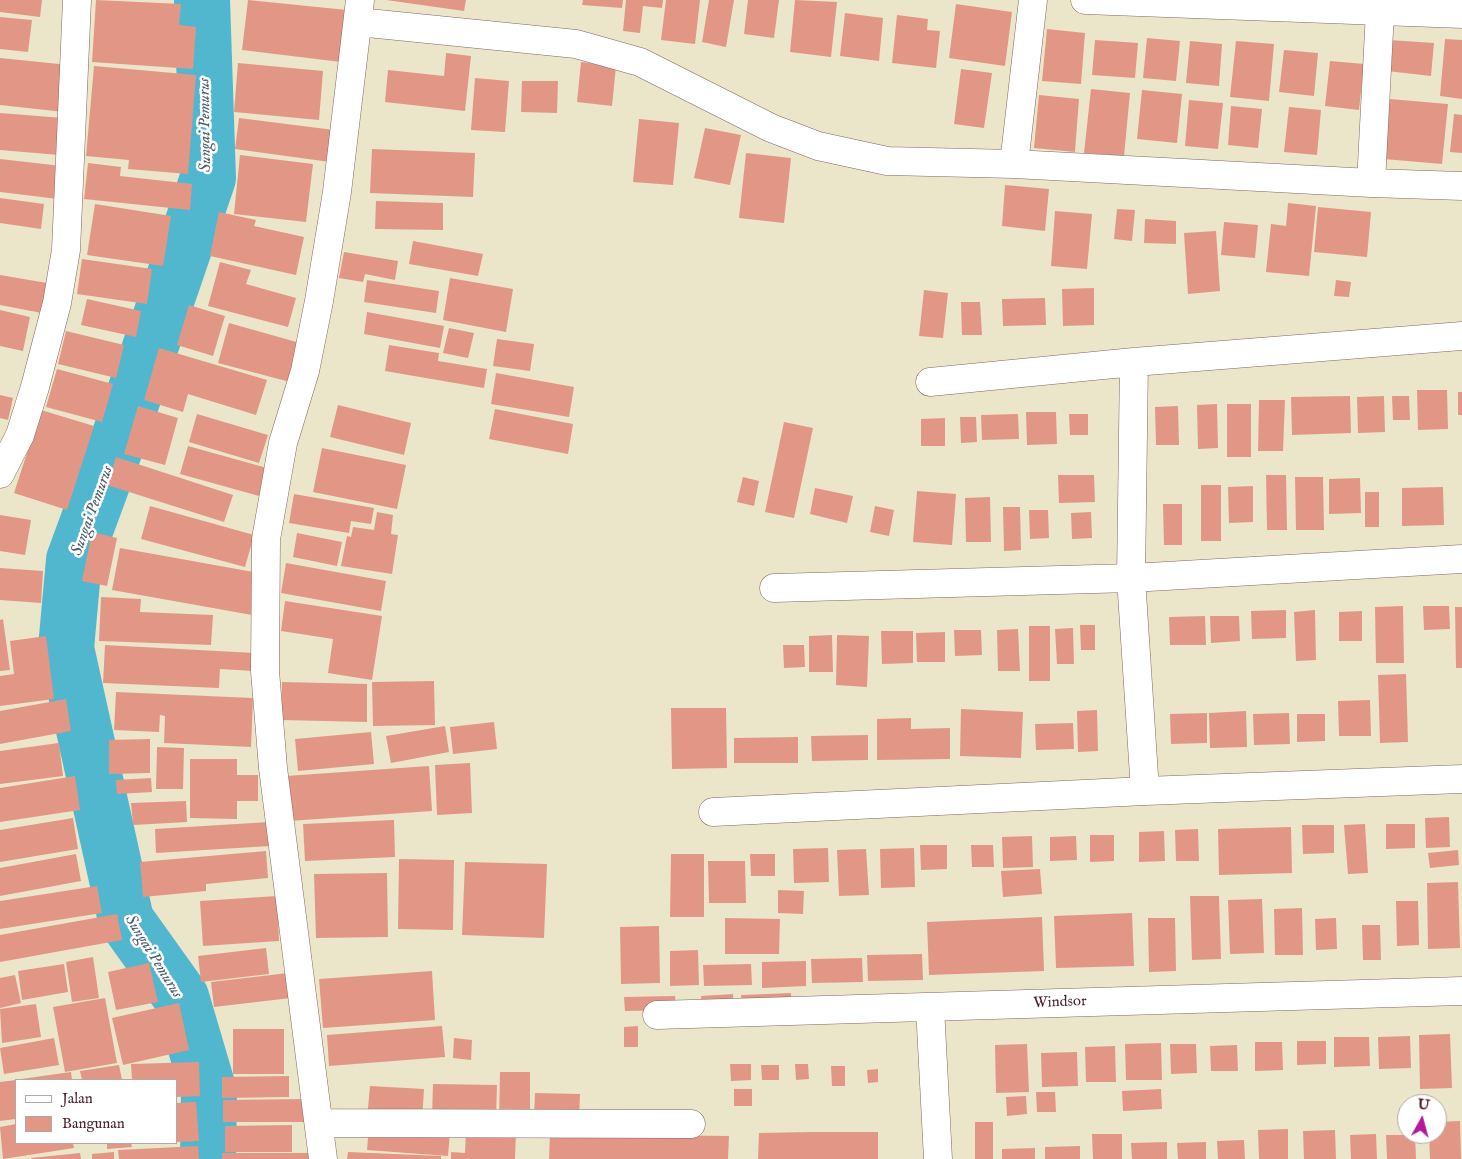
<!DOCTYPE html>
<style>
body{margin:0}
#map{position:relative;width:1462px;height:1159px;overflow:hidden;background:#ebe6c9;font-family:"IM FELL English",serif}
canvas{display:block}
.legend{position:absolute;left:15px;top:1079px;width:162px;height:65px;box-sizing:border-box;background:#fff;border:1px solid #b7a5aa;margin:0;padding:6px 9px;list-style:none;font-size:15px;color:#4a1f2b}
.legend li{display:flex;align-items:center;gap:10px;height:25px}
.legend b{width:25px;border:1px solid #b7a5aa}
.north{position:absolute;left:1397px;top:1094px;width:50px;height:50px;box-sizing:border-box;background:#fff;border:1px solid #b7a5aa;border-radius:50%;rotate:7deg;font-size:14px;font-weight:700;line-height:20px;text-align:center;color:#4a1f2b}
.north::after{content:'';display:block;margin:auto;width:18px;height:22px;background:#b5179e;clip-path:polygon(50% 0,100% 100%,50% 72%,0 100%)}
</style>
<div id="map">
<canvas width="1462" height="1159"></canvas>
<ul class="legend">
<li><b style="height:6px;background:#fff"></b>Jalan</li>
<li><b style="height:14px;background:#e29786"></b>Bangunan</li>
</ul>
<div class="north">U</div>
</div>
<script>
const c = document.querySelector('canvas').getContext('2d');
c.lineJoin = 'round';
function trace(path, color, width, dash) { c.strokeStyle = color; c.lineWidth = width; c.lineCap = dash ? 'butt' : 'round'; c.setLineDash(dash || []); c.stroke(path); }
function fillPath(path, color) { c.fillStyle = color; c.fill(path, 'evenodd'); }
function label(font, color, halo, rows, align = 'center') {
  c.font = font + ' "IM FELL English",serif'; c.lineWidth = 5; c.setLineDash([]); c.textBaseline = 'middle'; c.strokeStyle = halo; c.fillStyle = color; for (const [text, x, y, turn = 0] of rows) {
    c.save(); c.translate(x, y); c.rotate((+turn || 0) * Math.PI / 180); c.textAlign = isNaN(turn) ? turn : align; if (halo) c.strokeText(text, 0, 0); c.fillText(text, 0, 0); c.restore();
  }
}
trace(new Path2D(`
 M202 0 208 178 124 424 74 560 66 648 126 920 181 997 209 1092 208 1159`), '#51b7cf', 56);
fillPath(new Path2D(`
 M0 0H42L40 17 0 12Z
 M96 0 181 4 179 25 196 27 193 69 92 62Z
 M248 0 347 10 341 62 242 50Z
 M386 0H466L464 11Z
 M583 0H623L622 8 582 5Z
 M626 0H663L662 8 643 6 640 33 623 31Z
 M666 0H700L695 44 661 40Z
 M709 0H734L726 47 702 42Z
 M748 0H779L774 38 744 34Z
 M795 0 837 2 831 57 790 52Z
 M956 4 1012 12 1005 66 949 58Z
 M845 13 883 18 879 61 840 56Z
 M897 15 928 19 927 30 940 31 936 68 892 63Z
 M0 17 32 20 28 52 0 49Z
 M1047 29 1085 33 1081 84 1042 81Z
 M1147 38 1180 41 1176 81 1143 78Z
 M1445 39 1462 40V99L1440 96Z
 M1095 40 1138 43 1135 78 1092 75Z
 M1389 40 1434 43 1431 76 1387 71Z
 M1190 41 1222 44 1219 86 1186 83Z
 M1236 41 1274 44 1269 101 1230 97Z
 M1284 50 1318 53 1314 96 1279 92Z
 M446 53 471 56 465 111 385 102 388 70 444 76Z
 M0 58 69 65 64 112 0 105Z
 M1330 61 1364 64 1359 110 1325 106Z
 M581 62 616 66 612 106 577 102Z
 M238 63 323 71 319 120 234 112Z
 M94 66 196 75 188 174 128 169 129 160 86 156Z
 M961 69 992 73 984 128 954 124Z
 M475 78 509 81 505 132 471 130Z
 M522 81H558L557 113 521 112Z
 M1091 89 1130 93 1124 156 1084 153Z
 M1142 90 1182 94 1177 143 1137 139Z
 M1039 95 1079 99 1075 152 1034 148Z
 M1390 99 1448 104 1442 164 1384 159Z
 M1189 100 1223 103 1218 149 1185 146Z
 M1231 106 1262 109 1258 148 1228 145Z
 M1289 107 1321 110 1317 155 1284 152Z
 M0 113 63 118 59 155 0 150Z
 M1454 114 1462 115V153L1450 152Z
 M239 118 334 130 330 162 235 149Z
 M639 119 679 123 673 185 633 182Z
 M705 128 741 135 730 185 694 178Z
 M372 149 475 153 473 197 370 193Z
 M746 153 791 158 784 223 739 218Z
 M240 155 313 164 306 222 234 214Z
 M0 159 62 166 58 199 0 192Z
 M88 163 121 167 120 176 192 184 190 210 84 199Z
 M1005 185 1049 189 1045 231 1002 226Z
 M0 198 44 204 41 229 0 223Z
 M376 201 443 203V230L375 229Z
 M1288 203 1316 206 1309 276 1266 272 1271 224 1286 226Z
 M95 204 171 216 163 266 87 255Z
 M1318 207 1371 212 1367 257 1314 252Z
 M1117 209 1135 210 1132 241 1114 239Z
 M1055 211 1092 214 1087 269 1051 266Z
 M219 212 256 220 254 226 304 237 296 275 210 256Z
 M1145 219 1176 221V244L1144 243Z
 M1224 222 1258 225 1255 258 1221 255Z
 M1216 231 1220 291 1188 294 1184 233Z
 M413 241 483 254 478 276 409 264Z
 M344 252 398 261 395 280 365 274 363 282 339 278Z
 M82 259 152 269 147 304 77 294Z
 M220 262 251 270 246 284 296 298 288 327 208 306Z
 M0 275 53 284 47 314 0 305Z
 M450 278 513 289 506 332 443 320Z
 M367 280 439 291 436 313 364 302Z
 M1336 280 1351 282 1349 297 1334 296Z
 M1094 288V325L1063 326 1062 289Z
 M924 290 948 293 943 338 919 336Z
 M1045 298 1046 325 1003 326 1002 299Z
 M87 299 141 311 136 337 81 325Z
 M961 302H980L982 335H962Z
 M189 305 225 316 213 356 177 345Z
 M0 310 30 317 23 351 0 346Z
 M367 312 444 326 440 348 364 334Z
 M229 323 300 343 290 382 218 363Z
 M449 328 474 333 468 358 443 353Z
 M66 331 124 345 116 378 58 364Z
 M497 339 534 344 530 371 493 366Z
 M389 345 439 353 438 361 487 369 484 388 385 371Z
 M159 348 267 380 256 415 188 394 183 412 144 400Z
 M57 369 113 384 102 422 46 407Z
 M496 373 574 387 569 417 491 404Z
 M1417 390H1447L1448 429 1418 430Z
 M1458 392H1462V415H1458Z
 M0 395 13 398 8 420 0 418Z
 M1350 396 1351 433 1292 435 1291 397Z
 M1384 396 1385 432 1358 433 1357 397Z
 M1392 396H1409L1410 420H1393Z
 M1259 400H1285L1283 451H1258Z
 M1217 404 1218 448 1198 449 1197 405Z
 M1227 404H1251V457H1227Z
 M338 405 411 423 404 455 330 437Z
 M138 406 178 418 165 465 124 454Z
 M1178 406 1179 445H1156L1155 407Z
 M495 409 573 424 568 454 489 439Z
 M41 410 94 426 67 510 14 493Z
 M1026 412H1056L1057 444 1027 445Z
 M197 414 268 435 259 463 189 442Z
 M1018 414 1019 439 982 440 981 415Z
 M1069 414H1088V435H1070Z
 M960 417H976L977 442 961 443Z
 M945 418V446H921V419Z
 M784 422 813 428 794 518 765 512Z
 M188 446 267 468 259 496 180 474Z
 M322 448 406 465 397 509 313 492Z
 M116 457 233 495 224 522 107 485Z
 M1058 475H1094L1095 502 1059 503Z
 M1266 475H1286L1287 530H1267Z
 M743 477 759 481 754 506 737 502Z
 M1295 477H1323L1324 530H1296Z
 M1360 478 1361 513 1329 514V479Z
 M1201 485H1221V541H1201Z
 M1253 486V522L1229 523 1228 487Z
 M1443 487 1444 525 1402 526V488Z
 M815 488 853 496 847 523 810 514Z
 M917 491 956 494 952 545 913 542Z
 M1365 492H1379V527H1365Z
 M294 494 374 508 371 524 351 521 349 533 289 523Z
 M990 497 991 542H966L965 498Z
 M1163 504H1182V545H1164Z
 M150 506 254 535 245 567 141 539Z
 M875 506 894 510 889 536 870 532Z
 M1003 507H1020L1021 550 1004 551Z
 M1029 510H1048L1049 538 1030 539Z
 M377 512 393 515 391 534 398 535 392 574 341 566 347 536 351 537 353 527 374 530Z
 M1091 512 1092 538 1072 539 1071 513Z
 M0 515 31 520 25 555 0 551Z
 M92 532 117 538 107 586 82 581Z
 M297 533 342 542 337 566 293 557Z
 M120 548 259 573 252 615 112 590Z
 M286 563 386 581 381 611 281 593Z
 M0 568 43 571 41 603 0 600Z
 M101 597 141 599 140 612 213 615 211 645 99 641Z
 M285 601 382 616 372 680 328 673 333 639 281 631Z
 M1403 606 1404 663H1376L1375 607Z
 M1423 606H1449L1450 629 1424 630Z
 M1455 607H1462V668H1456Z
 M1286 610V638L1252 639 1251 611Z
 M1315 610 1316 660 1296 661 1294 612Z
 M1362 611V641H1339V612Z
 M1205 616 1206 645H1170L1169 617Z
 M1210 616H1239L1240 641 1211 643Z
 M3 619 10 670 0 671V620Z
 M1080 625H1095V650H1081Z
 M1029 626H1050V681H1029Z
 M1073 628 1074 664H1057L1055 629Z
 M1018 629 1020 671H998L997 630Z
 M954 630H981L982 655 955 656Z
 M881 631H913V663L882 664Z
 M945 632V662H917L916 633Z
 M832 635 833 672H809V636Z
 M837 635 869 636 867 687 836 685Z
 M46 636 54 699 0 706V676L14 674 10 641Z
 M105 645 255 653 254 671 220 669 219 688 103 683Z
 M783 645H804L805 667 784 668Z
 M1406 674 1408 742 1380 743 1378 675Z
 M434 681 435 725 373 726 372 682Z
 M282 682 367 684V722L281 720Z
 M116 692 253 698 251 747 164 743 165 716 160 715 159 732 114 730Z
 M66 699 71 731 0 744V711Z
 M1370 700 1371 736H1339L1338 701Z
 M671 708H726L727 768 672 769Z
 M961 709 1023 712 1021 758 960 756Z
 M1097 710 1098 751 1078 752 1077 711Z
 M1246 711 1247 747 1210 748 1209 713Z
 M1207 713V743L1171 744 1170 714Z
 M1289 713 1290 744 1254 745 1253 714Z
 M1297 714H1325V741L1297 742Z
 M911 718V729L950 728V759L877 760V719Z
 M494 722 497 749 453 754 450 727Z
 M1073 723 1074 749 1036 750 1035 724Z
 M445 726 449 752 391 763 386 736Z
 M371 732 374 764 298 771 295 739Z
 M868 735V760L812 761 811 736Z
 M798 737V763H734V738Z
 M150 739V773L109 774V740Z
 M59 743 63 776 0 784V751Z
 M157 747 184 748 183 789H156Z
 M190 759H237V775H258V801H237V819L190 818Z
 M470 763 472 813 437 815 435 765Z
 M429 766 432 811 289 821 286 776Z
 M75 776 80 810 0 822V788Z
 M151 778 152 792 117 794 116 780Z
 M186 801 187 822 133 825 131 803Z
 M1449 817 1450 847 1426 848 1425 818Z
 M73 818 78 849 0 862V830Z
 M394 820 395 857 305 861 303 824Z
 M269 822 270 846 156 853 155 829Z
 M1365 824 1368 873 1348 874 1344 825Z
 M1386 824H1415V848L1386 849Z
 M1302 825H1334V853L1303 854Z
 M1291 827 1292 873 1219 875 1218 829Z
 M1198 829 1199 861H1176L1175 830Z
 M1164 831 1165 861 1139 862V832Z
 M1090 835H1114V861L1090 862Z
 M1032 836 1033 867 1003 868 1002 837Z
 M1076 836 1077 860 1050 861V837Z
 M920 845H947V869L921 870Z
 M971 845H993L994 867H972Z
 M828 848 829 882 794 883 793 849Z
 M914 848 915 887 881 888 880 849Z
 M866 849 869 895 839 896 837 850Z
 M1458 850 1459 865 1430 868 1428 853Z
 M266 851 268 878 206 884V891L143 897 140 862Z
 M76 854 81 881 0 896V868Z
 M671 854H704V917H670Z
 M750 854H775V876H751Z
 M399 859 454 860 453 930 398 929Z
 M708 861H745L746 903H709Z
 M465 862 547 864 544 938 462 935Z
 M1040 869 1042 894 1003 897 1001 871Z
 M387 873 388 937 316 938 314 874Z
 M1458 882 1460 948 1428 949 1427 883Z
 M97 886 102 913 0 929V901Z
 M778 890 804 891 803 914 778 913Z
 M277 896 279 941 203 946 200 901Z
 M1190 896H1219L1221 959 1192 960Z
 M1262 899 1264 953 1230 954 1228 900Z
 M1396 901H1418L1419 945 1397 946Z
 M1302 908 1303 955H1275L1274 909Z
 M1132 913 1134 966 1056 968 1054 916Z
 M117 914 122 940 0 962V935Z
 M1042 917 1044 971 929 975 927 922Z
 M725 918 780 919 779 954H725Z
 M1148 918H1175L1176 971 1149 972Z
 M1336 918 1337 949 1316 950 1315 919Z
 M1362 925H1380L1381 960H1363Z
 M659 926 660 983 621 984 620 927Z
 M266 948 269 974 201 982 198 956Z
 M698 950 699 985 670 986V951Z
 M922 954 923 980 868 981 867 955Z
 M93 957 99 998 72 1002 66 962Z
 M862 958 863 982 812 983 811 959Z
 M806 961V986L762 988V962Z
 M149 963 158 1002 116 1010 108 972Z
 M64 964 68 992 22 1000 18 971Z
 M751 964 752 985 704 986 703 965Z
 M432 971 435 1020 323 1028 319 979Z
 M288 973 291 998 214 1007 211 982Z
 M15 975 21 1003 0 1008V978Z
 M791 993V1007L742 1009 741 995Z
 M733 994 734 1007 702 1009 701 996Z
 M675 996 676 1010 625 1011 624 997Z
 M105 998 117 1063 65 1072 53 1007Z
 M179 1003 189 1050 123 1065 112 1018Z
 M36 1004 41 1037 2 1043 0 1009Z
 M442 1026 445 1057 329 1066 327 1035Z
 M638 1026V1047H624V1027Z
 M233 1029H284V1074H233Z
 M1450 1034 1452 1088 1420 1089 1419 1035Z
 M1410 1036 1411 1068 1379 1069 1378 1037Z
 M1334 1037H1369L1370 1066 1334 1067Z
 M54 1038 59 1065 4 1074 0 1048Z
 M454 1038 472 1040 471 1060 453 1058Z
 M1297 1041H1326V1064L1297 1065Z
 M1255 1042H1282L1283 1070 1255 1071Z
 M1161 1043 1162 1080H1126L1125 1044Z
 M1027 1044 1029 1092 996 1093 995 1045Z
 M1170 1044H1196L1197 1073 1171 1074Z
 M1237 1045 1238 1071H1211L1210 1046Z
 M1115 1046 1116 1082H1086L1085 1047Z
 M1077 1052 1078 1086 1042 1087 1041 1053Z
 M199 1062 200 1096 176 1097V1080H132L131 1064Z
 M730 1064H751V1080L731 1081Z
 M795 1064H808L809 1079 796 1080Z
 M119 1065 122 1080H82L80 1071Z
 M761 1065H779V1080H762Z
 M831 1066H845V1086H832Z
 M878 1069V1082L868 1083 867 1070Z
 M71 1072 72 1080H21V1079Z
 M500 1072H530V1120H499Z
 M289 1076V1097L222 1098V1077Z
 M16 1080V1119L0 1121V1082Z
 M433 1084 497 1085 496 1119 432 1118Z
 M370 1086 424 1089 422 1122 367 1119Z
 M734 1089H752V1106H734Z
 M1161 1089 1162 1109 1123 1111 1122 1091Z
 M1036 1092H1055L1056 1112H1037Z
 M535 1093 580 1094 579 1118 534 1117Z
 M1026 1096 1027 1114 1007 1116 1006 1097Z
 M308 1099V1122H223V1100Z
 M196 1102 199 1141 176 1142V1103Z
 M1460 1121 1461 1159H1430L1429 1134H1437V1122Z
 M975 1122H993V1159H975Z
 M16 1124V1143H73L74 1148 3 1159 0 1127Z
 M292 1125V1152H225V1126Z
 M369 1127 450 1132 448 1156 367 1150Z
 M1288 1129V1159H1259L1258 1130Z
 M466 1130 516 1132 515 1159H451V1152L465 1153Z
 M1335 1130 1336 1159H1304L1303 1131Z
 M812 1132H878V1159H758L759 1133Z
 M550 1134 729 1136 728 1159H549Z
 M1092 1134H1122V1159H1093Z
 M1376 1134 1377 1159H1351L1350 1135Z
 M1386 1135H1415L1416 1159H1387Z
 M1244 1140 1245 1159H1218L1217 1141Z
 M1167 1142V1159H1132L1131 1143Z
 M1206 1142V1159H1178L1177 1143Z
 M107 1143H131L132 1147 107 1149Z
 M198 1146 199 1159H119L118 1150Z
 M1080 1146V1159H1045V1147Z
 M1035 1148V1159H1002V1149Z
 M114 1152V1159H92V1154Z
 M348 1152 441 1156V1159H347Z
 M80 1153 81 1159H31V1158Z
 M222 1153H310V1159H222Z`), '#e29786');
const minor = new Path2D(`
 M1085 0 1462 14
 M358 22 576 44 640 62 771 128 818 146 887 161 1014 164 1371 183 1462 186
 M1014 164 1033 0
 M1371 183 1380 12
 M1134 362 1131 578 1145 791
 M930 382 1134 362 1462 336
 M0 474 20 435 35 387 57 303 66 250 77 0
 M774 588 1131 578 1462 559
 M713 812 1145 791 1462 779
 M930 1007 938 1159
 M657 1015 1462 991
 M320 1123 691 1124
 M323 1159 273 768 265 671 266 539 283 443 305 371 319 301 337 192 360 0`);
trace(minor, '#826562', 29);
trace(minor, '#fff', 28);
label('15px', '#4a1f2b', '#fff', [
 ["Windsor",1060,1003,-2]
]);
label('italic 16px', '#4d5c6d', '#fff', [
 ["Sungai Pemurus",206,125,-91],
 ["Sungai Pemurus",93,511,-70],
 ["Sungai Pemurus",153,957,58]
]);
</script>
